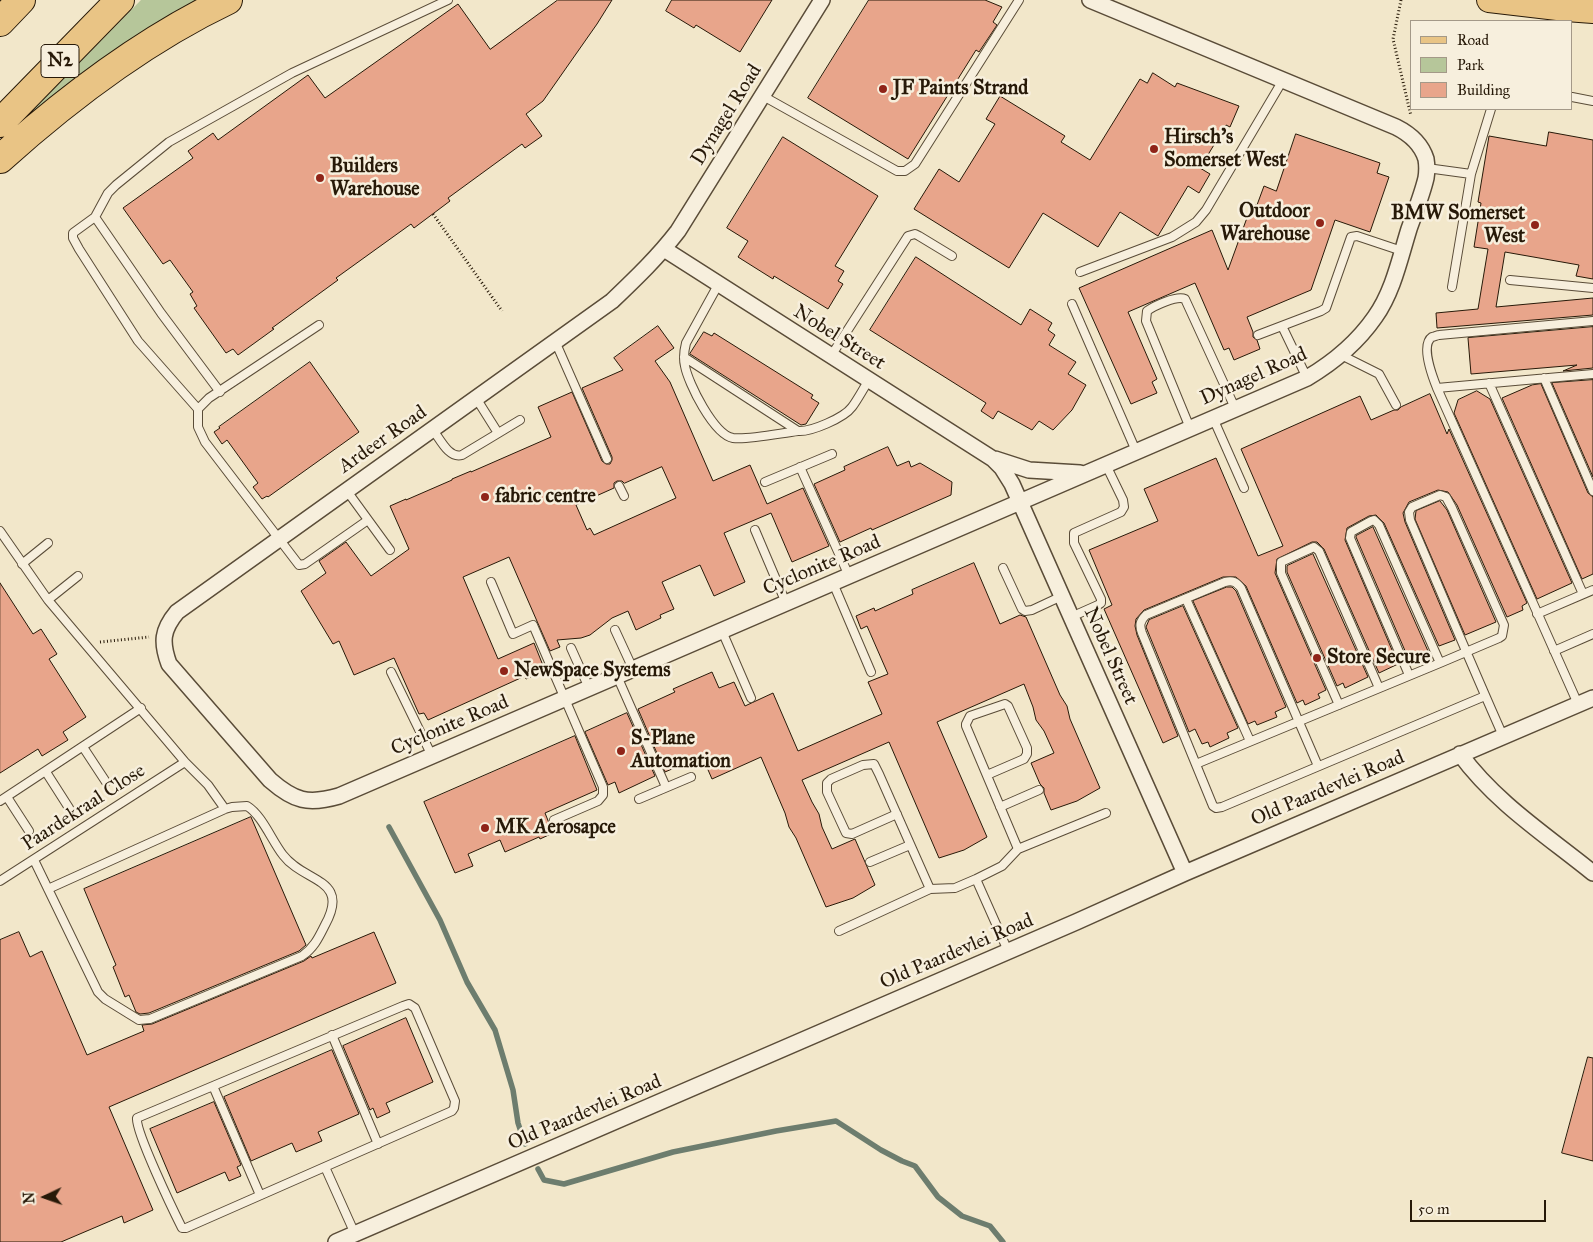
<!DOCTYPE html>
<style>
body{margin:0}
#map{position:relative;width:1593px;height:1242px;overflow:hidden;background:#f2e7ca;font-family:"IM FELL Great Primer",serif}
canvas{display:block}
.legend{position:absolute;left:1410px;top:20px;width:162px;height:90px;box-sizing:border-box;background:#f7efdd;border:1px solid #a49988;margin:0;padding:6px 9px;list-style:none;font-size:15px;color:#271908}
.legend li{display:flex;align-items:center;gap:10px;height:25px}
.legend b{width:25px;border:1px solid #a49988}
.north{position:absolute;left:20px;top:1172px;width:50px;height:50px;-webkit-text-stroke:4px #f7efdd;paint-order:stroke;rotate:267deg;font-size:14px;font-weight:700;line-height:20px;text-align:center;color:#271908}
.north::after{content:'';display:block;margin:auto;width:18px;height:22px;background:#271908;clip-path:polygon(50% 0,100% 100%,50% 72%,0 100%)}
.scale{position:absolute;left:1410px;top:1200px;width:136px;height:22px;box-sizing:border-box;border:2px solid #271908;border-top:0;padding-left:6px;font-size:15px;line-height:18px;white-space:nowrap;color:#271908;-webkit-text-stroke:4px #f7efdd;paint-order:stroke}
</style>
<div id="map">
<canvas width="1593" height="1242"></canvas>
<ul class="legend">
<li><b style="height:6px;background:#e9c485"></b>Road</li>
<li><b style="height:14px;background:#b6c69a"></b>Park</li>
<li><b style="height:14px;background:#e8a58b"></b>Building</li>
</ul>
<div class="north">N</div>
<div class="scale">50 m</div>
</div>
<script>
const c = document.querySelector('canvas').getContext('2d');
c.lineJoin = 'round';
function fillPath(path, color) { c.fillStyle = color; c.fill(path, 'evenodd'); }
function trace(path, color, width, dash) { c.strokeStyle = color; c.lineWidth = width; c.lineCap = dash ? 'butt' : 'round'; c.setLineDash(dash || []); c.stroke(path); }
function label(font, color, halo, rows, align = 'center') {
  c.font = font + ' "IM FELL Great Primer",serif'; c.lineWidth = 5; c.setLineDash([]); c.textBaseline = 'middle'; c.strokeStyle = halo; c.fillStyle = color; for (const [text, x, y, turn = 0] of rows) {
    c.save(); c.translate(x, y); c.rotate((+turn || 0) * Math.PI / 180); c.textAlign = isNaN(turn) ? turn : align; if (halo) c.strokeText(text, 0, 0); c.fillText(text, 0, 0); c.restore();
  }
}
fillPath(new Path2D(`
 M141 0H207L37 114 33 110Z`), '#b6c69a');
trace(new Path2D(`
 M389 827 440 920 467 982 495 1030 513 1090 518 1123 525 1144
 M538 1169 544 1180 564 1184 673 1152 776 1131 836 1121 881 1150 902 1161 915 1166 938 1197 962 1216 990 1226 1003 1242`), '#6d7d6e', 5.5);
const building = new Path2D(`
 M558 0H612L597 24 543 101 526 114 542 136 525 148 522 144 448 198 450 201 414 228 411 224 336 278 338 280 272 328 274 329 238 355 233 349 226 353 194 308 197 306 190 294 193 292 170 260 163 264 123 208 193 158 188 151 213 133 218 140 308 75 325 98 458 4 490 49Z
 M672 0H772L740 52 696 25 694 28 666 11Z
 M869 0H985L1002 7 993 22 997 25 979 52 976 50 908 159 808 98Z
 M1153 73 1175 87 1177 83 1239 106 1230 127 1226 125 1200 168 1210 174 1199 193 1188 186 1158 236 1120 212 1098 247 1043 213 1009 268 914 209 939 169 959 182 995 124 986 119 1000 96 1065 136 1061 142 1090 160 1140 79 1147 83Z
 M1549 132 1593 140V279L1576 276 1579 265 1505 252 1496 307 1593 298V315L1437 328 1436 313 1478 309 1488 249 1474 247 1481 203 1478 202 1489 136 1546 146Z
 M1296 134 1380 163 1377 173 1389 177 1370 232 1335 220 1311 290 1247 317 1253 332V337L1257 340 1260 349 1234 360 1229 348 1224 350 1195 283 1128 312 1157 379 1152 382 1157 393 1131 404 1079 288 1212 230 1228 270 1252 204 1257 205 1264 186 1276 191Z
 M783 137 878 196 835 266 844 271 838 281 843 284 828 309 774 276 773 279 738 257 748 241 727 228Z
 M916 257 1021 325 1030 309 1052 323 1048 330 1055 335 1049 345 1076 362 1068 374 1086 385 1072 410 1053 430 1039 421 1032 430 998 411 993 419 981 411 986 403 870 330Z
 M658 326 674 348 655 361 670 382 713 481 750 465 767 504 803 488 829 546 792 562 771 513 724 533 745 582 714 596 700 565 662 582 674 609 660 615 661 618 636 630 628 611 612 618 590 635 581 638 557 640 560 647 550 651 509 557 463 577 498 659 534 643 544 668 539 670 540 673 526 679 525 676 428 720 424 713 419 714 394 658 354 675 339 641 333 644 301 591 326 573 319 561 346 542 371 576 409 549 390 506 406 499V500L452 480V479L471 471V472L551 437 538 407 572 392 602 461 606 464H610L612 460V457L582 388 623 370 614 358ZM662 467 676 498 594 535 590 528 587 530 576 505 614 488V483L617 481H622L624 483Z
 M1593 327V368L1563 371 1577 365 1471 374 1468 338Z
 M704 332 712 336 714 333 813 395 811 398 819 403 806 424 801 425 690 354Z
 M310 362 359 432 268 497 267 496 262 499 253 487 258 483 227 440 222 444 214 432 220 428 219 427Z
 M1593 380V477L1552 383Z
 M1541 384 1588 493 1593 497V574L1582 579 1502 398 1532 385Z
 M1477 391 1490 399 1572 583 1537 599 1454 413 1458 400Z
 M1430 394 1447 434 1449 429 1527 603 1522 606 1523 610 1507 617 1457 505 1448 492 1438 490 1409 502 1403 513 1405 522 1455 640 1439 646 1384 523 1376 515 1369 516 1347 528 1345 540 1398 664 1379 673 1324 549 1317 542H1312L1277 559 1275 573 1326 690 1318 694 1320 698 1305 705 1303 700 1297 703 1246 586 1236 577H1223L1144 610 1136 619 1135 626 1137 635 1178 736 1163 743 1104 609 1112 605 1089 550 1158 521 1144 489 1216 458 1258 556 1283 546 1241 449 1360 396 1371 420 1394 410H1398L1401 407Z
 M888 447 897 466 909 461 911 467 920 463 952 482 951 495 872 530 871 528 840 542 814 484 845 470 844 467Z
 M1440 501 1447 510 1496 622 1465 635 1415 519 1416 511Z
 M1373 527 1428 651 1409 660 1356 537V536Z
 M1313 554 1368 677 1345 688 1343 683 1337 686 1287 572V566Z
 M974 563 1000 624 1020 615 1026 617 1060 695 1067 706 1070 719 1100 788 1077 801 1051 810 1044 793V788L1040 784 1031 763 1054 753 1044 731 1036 720 1033 707 1024 684 937 722 987 837 964 850 939 858 889 742 802 780 812 802 819 814 822 827 832 849 855 839 875 885 853 898 826 907 796 838 789 827 785 813 761 757 712 779 702 756 665 772 638 709 675 692 673 689 712 672 719 688 734 682 745 706 773 693 798 751 882 714 868 682 888 674 867 626 861 629 856 616 874 608 875 611 913 594 912 590Z
 M0 583 33 634 41 629 57 654 49 659 86 717 63 732 68 740 42 756 38 749 0 773Z
 M1227 587H1232L1236 591 1286 707 1275 712 1277 717 1257 725 1255 721 1248 724 1193 601Z
 M1183 606 1238 728 1227 733 1229 738 1210 747 1208 742 1202 744 1195 729 1189 732 1146 627 1149 620Z
 M627 713 655 776 619 793 615 782 608 785 585 732Z
 M575 736 597 790 545 813 553 833 540 839 539 837 505 852 500 840 468 854 473 866 455 873 424 802Z
 M251 817 306 945 299 951 149 1013 140 1014 136 1012 129 995 125 997 113 967 116 965 84 889Z
 M19 932 30 957 42 951 87 1055 144 1031 142 1025 152 1024 304 961 311 956 312 958 374 932 396 983 109 1107 153 1210 124 1223 122 1216 61 1242H0V940Z
 M406 1018 433 1082 386 1103 390 1112 377 1118 373 1108 370 1110 343 1046Z
 M332 1050 359 1114 318 1132 322 1141 296 1152 292 1143 251 1161 224 1097Z
 M1588 1057 1593 1058V1161L1562 1153Z
 M214 1102 241 1165 237 1167 241 1176 229 1181 225 1172 177 1193 150 1129Z`);
fillPath(building, '#e8a58b');
trace(building, '#271908', 1);
const service = new Path2D(`
 M763 96 897 171H905L915 164 1019 0
 M1572 97 1593 101
 M1427 168 1471 174 1491 109
 M95 217 161 313 220 392
 M1080 272 1172 237 1196 222 1206 210 1283 80
 M1510 280 1593 288
 M718 285 686 343C684 351 683 358 685 366 688 383 714 435 733 438 749 440 781 433 798 431
 M1452 287 1471 174
 M1072 304 1136 451
 M319 325 209 398 198 409V427L205 442 299 565 305 564 368 520
 M1282 326 1307 378
 M1258 335 1321 311 1326 308 1351 237 1357 236 1402 251
 M555 341 607 459
 M1341 355 1379 374 1396 405
 M831 356 908 236 915 234 919 236 952 256
 M684 357 798 431C811 432 844 418 852 407 858 399 863 389 869 380
 M1544 378 1593 491
 M1489 383 1583 594
 M1437 388 1593 374
 M476 398 498 433
 M198 409 138 341 79 249 73 238V233L95 217 108 193 116 185 169 142 292 73 448 0
 M1213 418 1244 488
 M1190 428 1146 321 1147 311C1154 306 1177 295 1185 299L1235 408
 M433 430C440 439 449 459 462 455L520 420
 M800 467 849 576
 M765 482 832 454
 M619 486 624 496
 M347 491 390 550
 M755 530 786 603
 M0 531 48 600 185 762 208 785 225 809
 M22 564 48 543
 M1003 568 1022 609 1025 611 1032 610 1062 596
 M491 582 513 634 533 625 603 787V795L598 801 554 820
 M833 583 871 672
 M1186 599 1250 741
 M48 600 78 576
 M1537 614 1593 590
 M1071 617 1098 605 1101 603V599L1074 543V533L1121 512 1124 507 1123 500 1106 465
 M615 630 633 669
 M722 631 751 698
 M571 648 589 688
 M1554 651 1593 634
 M391 672 432 756
 M1409 675 1350 538 1351 532 1371 521 1374 520 1379 525 1440 663
 M617 676 666 787
 M1578 704 1437 388C1433 378 1420 345 1432 337 1433 337 1438 335 1439 335L1593 321
 M1339 705 1281 573V562L1314 547 1319 551 1379 688
 M83 747 106 782
 M1196 764 1440 663 1499 638 1502 636 1504 625 1452 508 1446 497 1440 495 1412 507 1409 512 1410 520C1441 592 1471 664 1503 736
 M1318 766 1241 588C1236 582 1233 580 1225 582L1146 615C1140 621 1139 625 1142 633L1213 806 1216 808 1222 807 1485 696
 M46 772 69 808
 M987 775 1024 759 1027 754V748L1008 706 1005 704 970 716 966 724V726L1018 849
 M7 797 29 831
 M639 799 691 777
 M0 801 141 708
 M1000 807 1039 790
 M897 814 852 834 846 833 827 792V783L831 779 863 765 874 764 879 774 930 889
 M34 860 98 992 105 999 139 1020 150 1019 302 956C314 948 319 937 325 925 351 878 304 883 283 855 272 841 262 815 247 806L232 807 225 809 48 889
 M870 862 910 845
 M976 879 1008 951
 M0 881 185 762
 M839 931 930 889 955 888 976 879 1002 866 1018 849 1106 813
 M409 1004 415 1008 455 1101 454 1108 452 1111 186 1228H182C174 1212 135 1131 137 1118L403 1006Z
 M332 1035 378 1144
 M213 1086 260 1195
 M325 1167 355 1234`);
const minor = new Path2D(`
 M822 0 678 231C658 257 636 278 612 301L177 612C162 630 161 642 169 664L270 780C294 801 308 805 339 796L1307 378C1334 362 1357 343 1375 317 1393 292 1400 258 1409 229 1415 212 1422 195 1426 178 1427 172 1427 165 1426 159 1421 143 1410 134 1396 127L1090 0
 M664 249 993 459 1002 468 1012 484 1185 873
 M995 459 1029 470 1080 473
 M1460 754C1496 803 1546 835 1593 873
 M336 1242 1076 922 1185 873 1593 698`);
const primary = new Path2D(`
 M1489 0 1566 9 1593 11`);
const motorway = new Path2D(`
 M0 22 21 0
 M0 123 120 0
 M0 159C69 97 144 40 228 0`);
trace(service, '#5a4c38', 10);
trace(minor, '#5a4c38', 18);
trace(primary, '#271908', 26);
trace(motorway, '#271908', 30);
trace(new Path2D(`
 M1401 0 1393 39 1411 116
 M433 214 502 311
 M100 642 149 637`), '#271908', 3, [1, 2.5]);
trace(service, '#f7efdd', 8);
trace(minor, '#f7efdd', 15);
trace(primary, '#e9c485', 24);
trace(motorway, '#e9c485', 28);
for (const [x, y, r, color] of [
 [883,89,5,"#8f2418"],
 [1154,149,5,"#8f2418"],
 [320,178,5,"#8f2418"],
 [1320,223,5,"#8f2418"],
 [1535,225,5,"#8f2418"],
 [485,497,5,"#8f2418"],
 [1317,658,5,"#8f2418"],
 [504,671,5,"#8f2418"],
 [621,751,5,"#8f2418"],
 [485,828,5,"#8f2418"]
]) { const dot = new Path2D(); dot.arc(x, y, r, 0, 2 * Math.PI); c.fillStyle = color; c.fill(dot); trace(dot, '#f7efdd', 2); }
for (const [x, y, w] of [
 [60,61,38]
]) { const box = new Path2D(); box.roundRect(x - w / 2, y - 16.5, w, 33, 4); c.fillStyle = '#f7efdd'; c.fill(box); trace(box, '#271908', 1); }
label('bold 19px', '#271908', null, [
 ["N2",60,61]
]);
label('bold 20px', '#271908', '#f7efdd', [
 ["JF Paints Strand",893,89],
 ["Hirsch's",1164,138],
 ["Somerset West",1164,161],
 ["Builders",330,167],
 ["Warehouse",330,190],
 ["Outdoor",1310,212,"right"],
 ["Warehouse",1310,235,"right"],
 ["BMW Somerset",1525,214,"right"],
 ["West",1525,237,"right"],
 ["fabric centre",495,497],
 ["Store Secure",1327,658],
 ["NewSpace Systems",514,671],
 ["S-Plane",631,739],
 ["Automation",631,762],
 ["MK Aerosapce",495,828]
], 'left');
label('20px', '#271908', '#f7efdd', [
 ["Dynagel Road",727,115,-58],
 ["Nobel Street",839,338,32],
 ["Dynagel Road",1254,377,-24],
 ["Ardeer Road",383,440,-35],
 ["Cyclonite Road",822,566,-23],
 ["Nobel Street",1110,656,66],
 ["Cyclonite Road",450,726,-23],
 ["Old Paardevlei Road",1328,789,-23],
 ["Paardekraal Close",84,808,-33],
 ["Old Paardevlei Road",957,952,-23],
 ["Old Paardevlei Road",585,1113,-23]
]);
</script>
